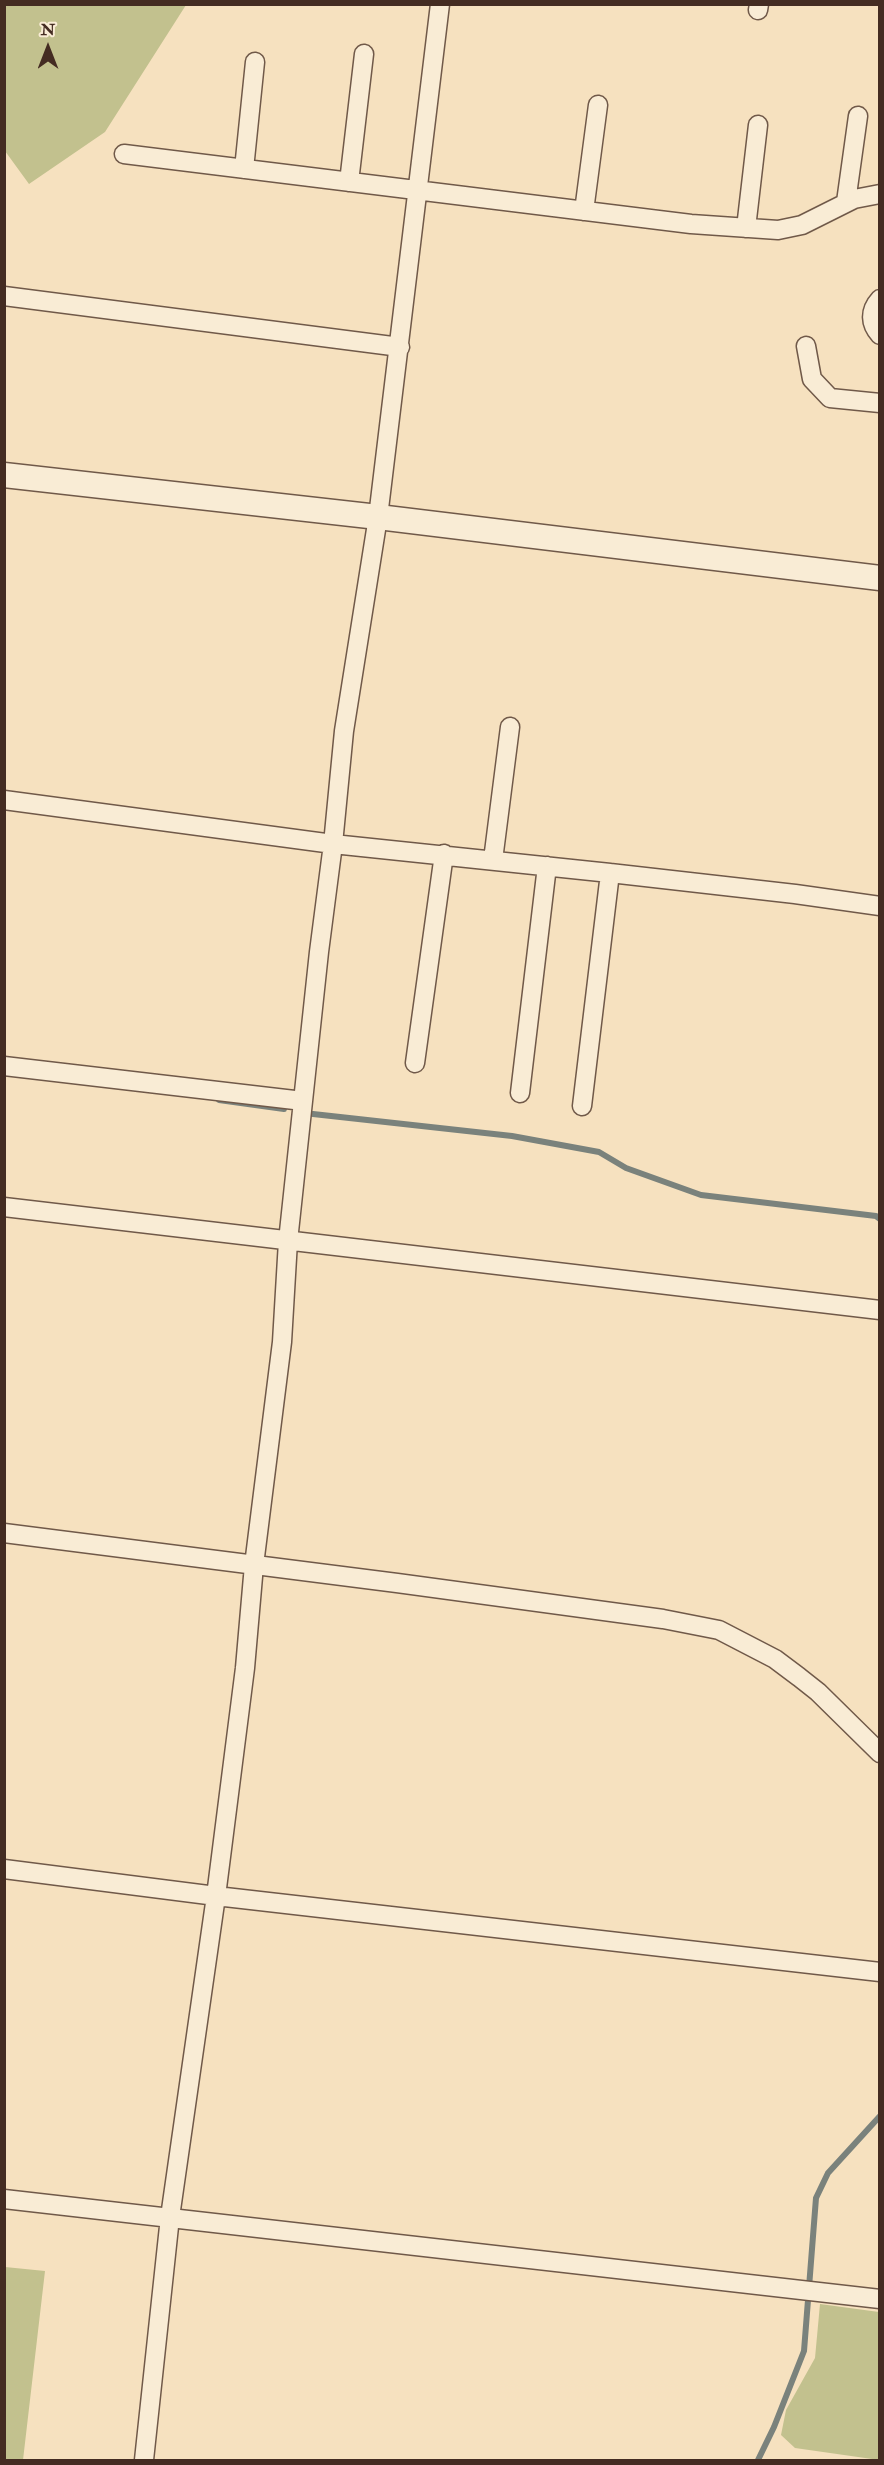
<!DOCTYPE html>
<style>
body{margin:0}
#map{position:relative;width:884px;height:2465px;overflow:hidden;background:#f6e1bf;font-family:"IM FELL Double Pica",serif}
canvas{display:block}
.frame{position:absolute;inset:0;border:6px solid #442c22;pointer-events:none}
.north{position:absolute;left:18px;top:18px;width:60px;height:60px;-webkit-text-stroke:4px #f9ecd5;paint-order:stroke;rotate:0deg;font-size:16px;font-weight:700;line-height:24px;text-align:center;color:#442c22}
.north::after{content:'';display:block;margin:auto;width:21px;height:27px;background:#442c22;clip-path:polygon(50% 0,100% 100%,50% 72%,0 100%)}
</style>
<div id="map">
<canvas width="884" height="2465"></canvas>
<div class="frame"></div>
<div class="north">N</div>
</div>
<script>
const c = document.querySelector('canvas').getContext('2d');
c.lineJoin = 'round';
function fillPath(path, color) { c.fillStyle = color; c.fill(path, 'evenodd'); }
function trace(path, color, width, dash) { c.strokeStyle = color; c.lineWidth = width; c.lineCap = dash ? 'butt' : 'round'; c.setLineDash(dash || []); c.stroke(path); }
fillPath(new Path2D(`
 M4 5 5 4 186 5 105 132 29 184 5 151Z
 M5 2267 45 2271 23 2460H5Z
 M820 2304 879 2312V2460L795 2448 781 2435 786 2410 815 2358Z`), '#c2c18e');
trace(new Path2D(`
 M219 1100 284 1109
 M313 1114 512 1136 599 1152 626 1168 701 1195 876 1216 880 1219
 M758 2460 774 2427 804 2351 816 2198 828 2173 880 2116`), '#7a827c', 6);
const minor = new Path2D(`
 M758 10 759 4
 M124 154 691 224 778 230 802 225 854 199 880 194
 M244 169 255 62
 M349 182 364 54
 M846 202 858 116
 M584 211 598 105
 M746 228 758 125
 M4 296 400 347
 M880 299C869 311 870 324 880 335
 M806 346 812 379 830 398 880 403
 M4 800 333 844 610 873 795 894 880 906
 M493 860 510 727
 M415 1063 444 854
 M4 1066 303 1101
 M520 1093 547 866
 M582 1106 610 873
 M4 1207 880 1310
 M4 1533 397 1583 663 1619 719 1630 775 1659 799 1677 818 1692 880 1753
 M4 1869 216 1896 880 1972
 M4 2199 880 2299
 M144 2460 170 2217 216 1896 245 1668 254 1565 282 1342 288 1241 319 952 333 844 344 731 378 517 440 4`);
const tertiary = new Path2D(`
 M4 475 378 517 880 578`);
trace(minor, '#705949', 21);
trace(tertiary, '#705949', 27);
trace(minor, '#f9ecd5', 18);
trace(tertiary, '#f9ecd5', 24);
</script>
